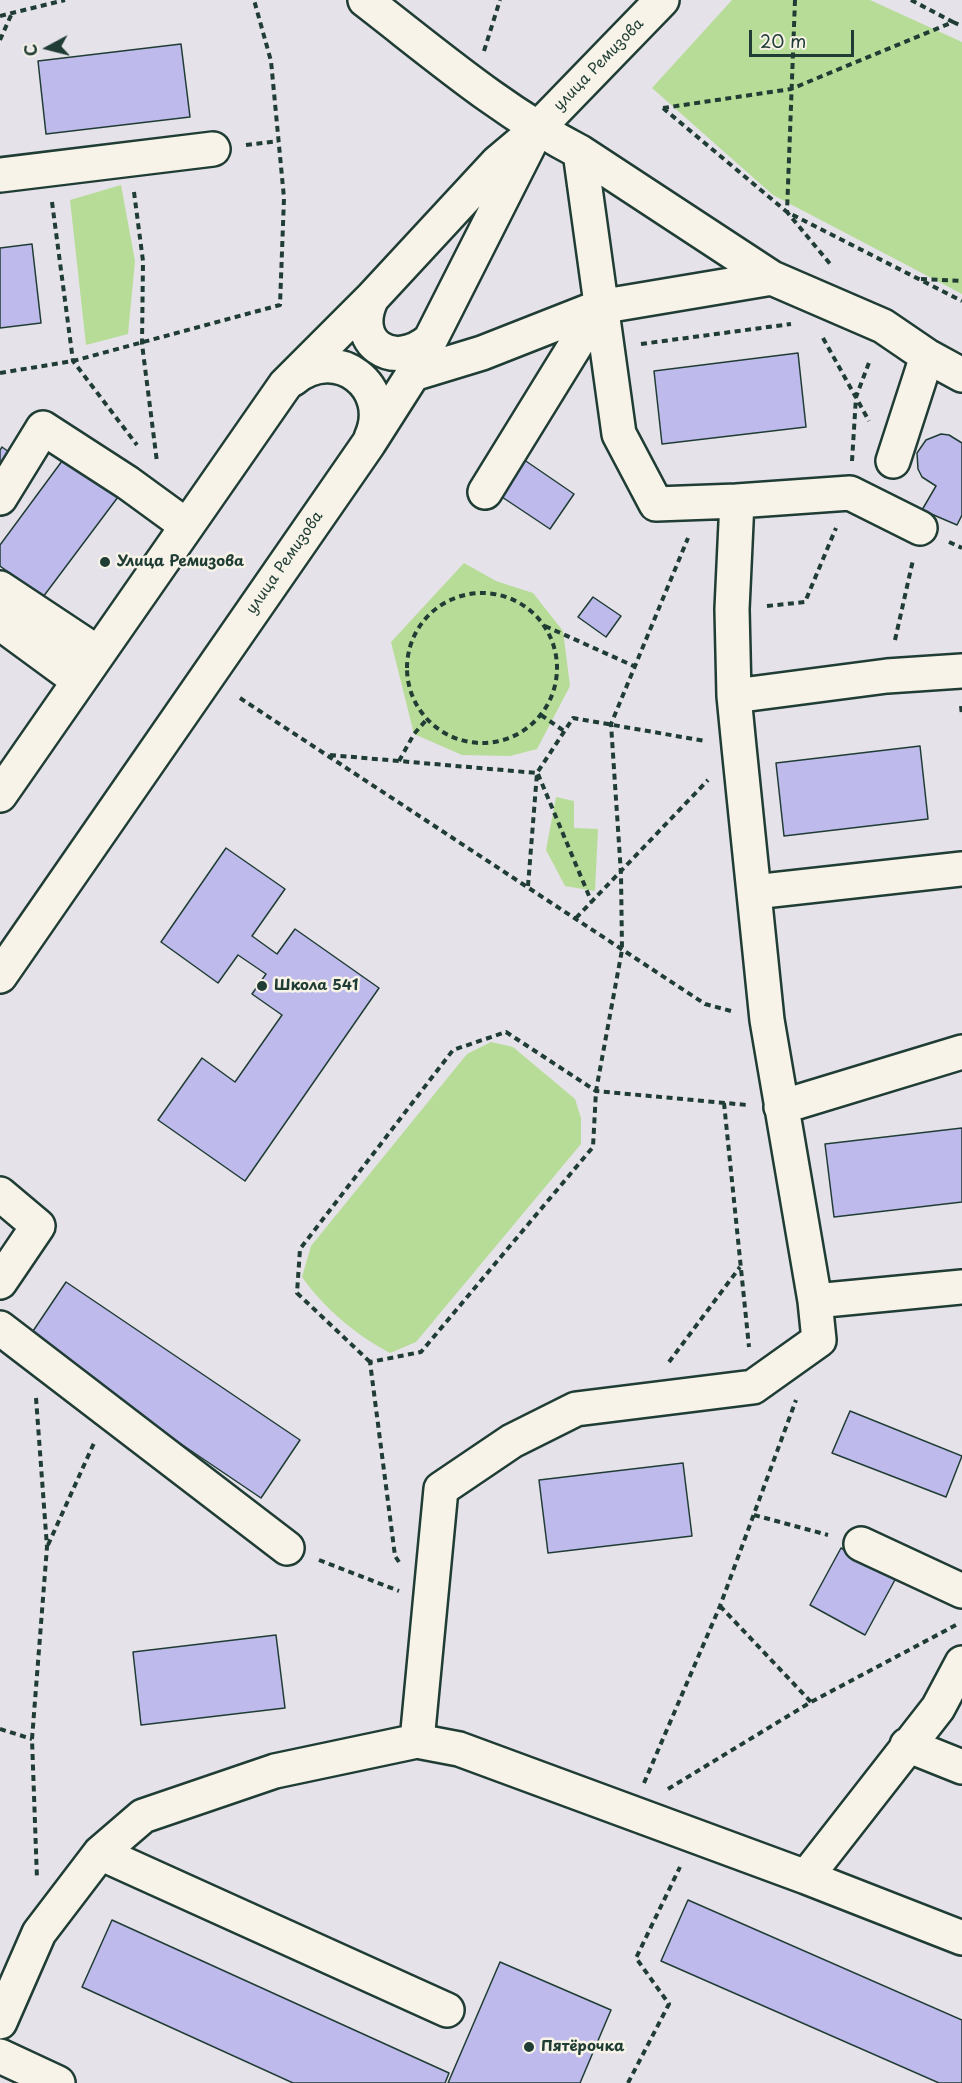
<!DOCTYPE html>
<meta charset="utf-8">
<style>
body{margin:0}
#map{position:relative;width:962px;height:2083px;overflow:hidden;background:#e6e2e9;font-family:"Playpen Sans",sans-serif}
canvas{display:block}
.north{position:absolute;left:18px;top:18px;width:60px;height:60px;-webkit-text-stroke:4px #f7f3e8;paint-order:stroke;rotate:263deg;font-size:16px;font-weight:700;line-height:24px;text-align:center;color:#1f3d34}
.north::after{content:'';display:block;margin:auto;width:21px;height:27px;background:#1f3d34;clip-path:polygon(50% 0,100% 100%,50% 72%,0 100%)}
.scale{position:absolute;left:749px;top:30px;width:105px;height:27px;box-sizing:border-box;border:3px solid #1f3d34;border-top:0;padding-left:8px;font-size:18px;line-height:21px;white-space:nowrap;color:#1f3d34;-webkit-text-stroke:4px #f7f3e8;paint-order:stroke}
</style>
<div id="map">
<canvas width="962" height="2083"></canvas>
<div class="north">С</div>
<div class="scale">20 m</div>
</div>
<script>
const c = document.querySelector('canvas').getContext('2d');
c.lineJoin = 'round';
function fillPath(path, color) { c.fillStyle = color; c.fill(path, 'evenodd'); }
function trace(path, color, width, dash) { c.strokeStyle = color; c.lineWidth = width; c.lineCap = dash ? 'butt' : 'round'; c.setLineDash(dash || []); c.stroke(path); }
function label(font, color, halo, rows, align = 'center') {
  c.font = font + ' "Playpen Sans",sans-serif'; c.lineWidth = 5; c.setLineDash([]); c.textBaseline = 'middle'; c.strokeStyle = halo; c.fillStyle = color; for (const [text, x, y, turn = 0] of rows) {
    c.save(); c.translate(x, y); c.rotate((+turn || 0) * Math.PI / 180); c.textAlign = isNaN(turn) ? turn : align; if (halo) c.strokeText(text, 0, 0); c.fillText(text, 0, 0); c.restore();
  }
}
fillPath(new Path2D(`
 M732 0H870L962 42V294L773 195 652 88Z
 M121 185 135 261 128 334 86 345 70 200Z
 M464 563 496 581 533 593 563 631 570 686 537 749 510 756 462 755 414 734 391 642Z
 M556 797 574 801V828L598 829 595 891 565 886 546 850Z
 M491 1042 513 1047 575 1099 581 1118V1144L416 1342 390 1353C356 1335 324 1308 302 1277L311 1246 467 1054Z`), '#b7dc97');
const building = new Path2D(`
 M181 44 190 117 46 134 38 61Z
 M32 244 41 323 0 328V248Z
 M798 353 806 427 662 444 654 371Z
 M941 434 949 435 962 443V515L957 525 922 510 936 486 922 477 918 469 917 453 926 440Z
 M2 447 16 457 0 485V450Z
 M65 457 118 497 43 597 0 566V545Z
 M520 457 574 494 550 529 496 493Z
 M593 597 621 616 606 637 578 617Z
 M920 746 928 819 784 836 776 763Z
 M226 848 285 889 252 936 277 954 295 929 379 988 245 1181 158 1120 202 1058 235 1082 282 1015 252 994 266 974 238 955 218 983 161 942Z
 M962 1128V1202L834 1217 825 1144Z
 M66 1282 300 1440 261 1498 27 1340Z
 M850 1411 962 1456 946 1497 832 1453Z
 M683 1463 692 1536 548 1553 539 1480Z
 M841 1548 896 1578 865 1635 810 1605Z
 M276 1635 285 1708 141 1725 133 1652Z
 M688 1900 962 2020V2083H939L661 1961Z
 M112 1920 449 2073 445 2083H293L82 1987Z
 M500 1962 611 2010 580 2083H448Z`);
fillPath(building, '#bfbaec');
trace(building, '#1f3d34', 1.5);
const minor = new Path2D(`
 M365 0C435 54 501 111 580 152L619 434 656 504 737 501 732 609 734 696 739 747 767 1020 815 1301 819 1340 753 1387 576 1409 512 1441 441 1489 417 1741
 M580 152 772 278 883 326 927 356 962 375
 M0 175 213 149
 M372 298C350 342 392 372 430 340
 M413 374 482 353 599 307 772 278
 M293 379C337 343 394 387 371 438
 M893 461 927 356
 M485 492 599 307
 M0 498 43 428 128 483 187 526
 M737 501 850 493 920 528
 M0 588 98 653
 M0 623 79 681
 M734 696 887 676 962 671
 M0 795 285 385 372 298 498 162 536 130 662 0
 M754 892 962 869
 M0 976 369 443 413 374 529 145
 M781 1107 962 1052
 M0 1194 38 1226 0 1282
 M815 1301 962 1287
 M0 1328 287 1548
 M861 1544 962 1591
 M907 1745 962 1767
 M100 1853 447 2010
 M806 1877 962 1938
 M0 2022 39 1933 100 1853 143 1816 275 1771 417 1741 459 1749 806 1877 938 1708 962 1663
 M0 2056 58 2083`);
trace(minor, '#1f3d34', 38);
trace(new Path2D(`
 M795 0 787 212 831 265
 M911 0 953 22
 M0 16 65 0
 M0 40 12 13
 M484 51 500 0
 M663 108 787 212 962 301
 M663 108 791 89 953 22 962 26
 M246 145 278 141
 M134 192 143 261 142 344 157 462
 M52 202 73 361 137 445
 M921 279 962 281
 M823 338 869 421
 M641 344 791 324
 M0 373 73 361 280 305 284 198 271 61 254 0
 M852 461 856 397 870 360
 M949 542 962 548
 M407 668a75 75 0 1 1 150 0a75 75 0 1 1-150 0Z
 M767 606 805 602 836 528
 M545 626 636 667
 M895 640 913 560
 M240 698 705 1004 731 1011
 M961 706 962 715
 M541 715 564 731
 M330 755 537 773
 M399 761 414 734 427 719
 M538 774 592 903
 M528 886 537 773 573 718 705 741
 M576 918 708 780
 M724 1103 749 1347
 M370 1362 297 1293 300 1249 453 1050 506 1032 596 1091 747 1105
 M669 1362 740 1267
 M36 1398 47 1547 32 1739 37 1879
 M754 1515 828 1535
 M48 1545 94 1443
 M319 1560 399 1591
 M399 1562 395 1556 370 1362 421 1352 593 1147 596 1091 622 950 621 874 611 724 688 538
 M720 1606 811 1702
 M0 1729 32 1739
 M644 1783 720 1606 796 1400
 M668 1789 811 1702 956 1625
 M628 2083 669 2004 636 1958 680 1867`), '#1f3d34', 4, [6, 4.5]);
trace(minor, '#f7f3e8', 33);
for (const [x, y, r, color] of [
 [105,562,6,"#1f3d34"],
 [262,986,6,"#1f3d34"],
 [529,2047,6,"#1f3d34"]
]) { const dot = new Path2D(); dot.arc(x, y, r, 0, 2 * Math.PI); c.fillStyle = color; c.fill(dot); trace(dot, '#f7f3e8', 2); }
label('15px', '#1f3d34', '#f7f3e8', [
 ["улица Ремизова",599,65,-46],
 ["улица Ремизова",285,563,-55]
]);
label('bold 15px', '#1f3d34', '#f7f3e8', [
 ["Улица Ремизова",117,562],
 ["Школа 541",274,986],
 ["Пятёрочка",541,2047]
], 'left');
</script>
